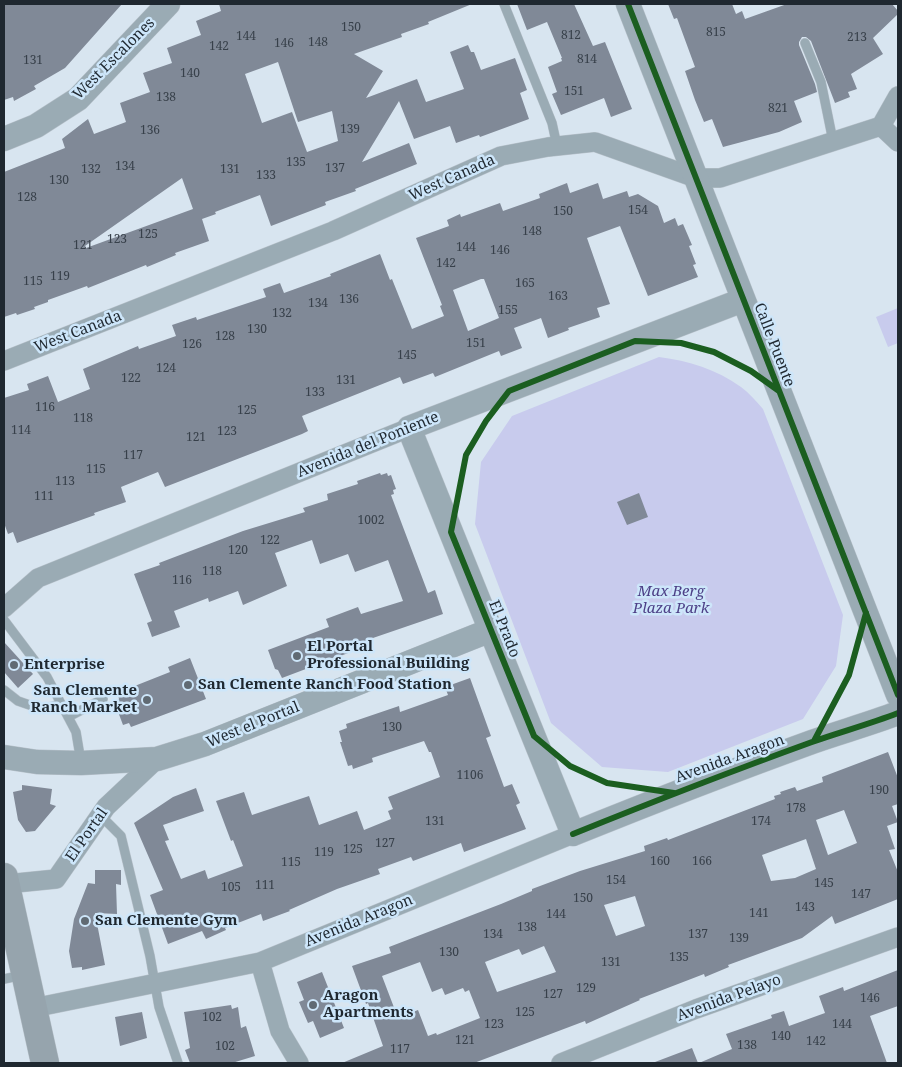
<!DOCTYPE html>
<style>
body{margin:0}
#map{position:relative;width:902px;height:1067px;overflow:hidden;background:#d8e5f0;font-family:"Noto Serif",serif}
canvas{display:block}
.frame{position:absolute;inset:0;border:5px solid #1f2830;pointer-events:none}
</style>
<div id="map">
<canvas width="902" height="1067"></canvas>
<div class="frame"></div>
</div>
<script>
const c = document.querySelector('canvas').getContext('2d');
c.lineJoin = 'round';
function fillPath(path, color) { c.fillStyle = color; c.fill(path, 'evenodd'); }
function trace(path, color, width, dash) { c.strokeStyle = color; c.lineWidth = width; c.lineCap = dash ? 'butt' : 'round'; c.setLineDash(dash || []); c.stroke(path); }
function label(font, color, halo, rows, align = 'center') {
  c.font = font + ' "Noto Serif",serif'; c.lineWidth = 5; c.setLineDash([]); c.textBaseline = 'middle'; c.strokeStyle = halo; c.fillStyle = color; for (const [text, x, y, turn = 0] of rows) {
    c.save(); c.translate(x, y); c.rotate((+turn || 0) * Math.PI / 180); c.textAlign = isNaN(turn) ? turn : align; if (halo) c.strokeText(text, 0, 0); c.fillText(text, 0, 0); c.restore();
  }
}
fillPath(new Path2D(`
 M898 308V343L888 347 876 317Z
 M659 357C689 361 716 369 741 387 749 393 756 401 763 409L843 615 836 666 803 719 668 772 602 767 551 723 475 524 481 462 512 416Z`), '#c8cbed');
fillPath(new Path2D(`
 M4 4H122L65 68 34 86 36 89 14 101 13 97 4 100Z
 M219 4H472L428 22 429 24 401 34 402 37 354 54 383 71 366 98 417 79 426 102 464 89 450 52 468 45 471 52H474L481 70 515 58 527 90 520 93 529 119 480 137 479 135 456 143 450 126 414 139 399 101 362 162 409 143 417 164 355 189 356 191 325 202 326 205 271 226 260 195 215 212 216 214 202 219 209 241 175 253 176 255 147 267 146 265 88 288 87 286 48 300V302L34 307 35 309 17 315 16 313 4 317V172L65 148 62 139 88 119 94 134 126 122 120 103 150 92 143 73 172 63 167 48 201 35 196 21 221 11ZM278 62 298 122 332 111 338 141 307 152 292 112 262 123 245 74ZM182 178 193 209 86 248 85 246Z
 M517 4H574L593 46 605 42 632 109 611 117 604 98 561 115 552 94 557 92 548 67 562 61 561 58H562L547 22 527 30Z
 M668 4H732L736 14 742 11 745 19 787 4H892L898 11V14L873 38 883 54 851 74 857 89 848 92 850 97 835 103 811 41 806 37H802L799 42V45L815 84 817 92 794 101 802 122 779 132 723 147 712 119 704 122 695 100 685 71 695 67 677 18 674 19Z
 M567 183 570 193 598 183 603 199 627 191 629 197 638 194 658 206 664 223 675 218 678 226 683 224 692 245 689 246 696 264 693 265 698 277 648 296 620 226 587 238 610 304 597 308 600 317 568 328 569 330 548 338 541 318 514 328 522 348 501 356 499 351 435 377 433 373 403 384 400 377 302 416 308 431 302 434 165 487 158 472 121 487 126 502 94 513 95 515 17 543 13 532 8 534 4 523V398L29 390 27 384 48 376 58 402 90 389 83 369 138 346 139 349 176 336 172 325 196 317 197 320 266 297 263 289 280 283 284 293 331 276 330 274 380 254 390 280 392 279 412 329 444 316 440 306 442 305 416 238 449 226 447 220 460 214 461 217 500 203 503 211 540 198 539 194ZM481 279H484L499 318 468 331 453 290Z
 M380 473 381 475 387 473 388 476 391 475 396 489 393 490 394 494 391 495 403 527 428 593 435 590 443 614 370 639 372 644 282 678 278 670 275 669 268 650 329 627 326 619 358 607 361 614 403 601 388 560 355 572 348 554 320 564 312 540 275 553 287 586 243 605 238 591 209 602 208 598 174 611 180 627 152 637 147 623 152 621 134 574 160 565 159 563 243 531 305 512 303 508 328 500 327 494 358 484 357 481Z
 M639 493 648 517 627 525 617 502Z
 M4 642 33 674 18 688 4 672Z
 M190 658 206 699 131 727 129 723 123 725 114 701 119 699 117 693 170 672 168 667Z
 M470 678 491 736 486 738 504 787 512 784 520 803 516 805 526 829 464 852 461 843 413 861 411 857 378 869 380 874 337 889 289 910 290 911 263 921 261 914 225 928 226 930 206 939 202 931 168 944 150 895 163 890 134 823 173 797 196 788 204 811 163 825 169 840 165 841 181 879 205 870 208 879 243 866 233 840 231 841 216 801 244 792 252 815 309 796 319 825 357 811 364 830 391 819 388 811 393 809 388 797 440 777 431 752H429L424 741 372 758 373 762 353 769 352 765 348 766 340 742H342L339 731 347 728 346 724 399 706 400 712 448 695 445 687Z
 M888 752 898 778V804L892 806 898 822 887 826 895 849 889 850 898 872V899L835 924 832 916 802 938 728 965 729 967 705 977 704 974 639 999 640 1000 586 1024 585 1021 474 1063H342L383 1046 368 1003 366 1004 352 966 391 953 389 947 501 904 532 891V889L580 871 645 851 644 846 667 838 668 840 775 799 774 796 781 794 780 792 795 787 797 791 823 782 822 777ZM844 810 857 843 828 855 816 820ZM806 839 816 869 795 878 771 881 762 855ZM635 896 645 926 616 936 604 905ZM544 946 556 972 497 992 485 962 519 949 522 955ZM420 962 432 992 442 988 445 995 463 988 465 992 469 990 480 1018 437 1035 436 1033 428 1036 418 1010 398 1018 382 976Z
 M22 785 52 789 50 804 56 806 35 831 26 832 18 820 13 792 22 790Z
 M95 870H121V885L116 884 117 914 95 913 105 965 82 970V967L72 968 69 951 74 919 88 883 95 884Z
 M898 970V1006L870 1016 887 1063H699L732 1049 726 1034 772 1018 771 1015 784 1011 789 1026 825 1013 819 996 843 987 844 991Z
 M322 972 344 1028 320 1038 313 1021 308 1023 299 1002 304 1000 297 982Z
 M231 1005 232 1009 238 1007 241 1028 246 1026 255 1056 232 1063H190L185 1050 190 1048 184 1012Z
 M142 1012 147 1038 120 1046 115 1017Z
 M692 1048 698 1063H655V1062Z`), '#808997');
const service = new Path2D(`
 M504 4 552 123 557 146
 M805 43 821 82 833 141
 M4 620 47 677 76 732 81 762
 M4 690 18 701 41 709 61 704
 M68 717 103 699
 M100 815 121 836 150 956 159 1007 178 1063
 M4 979 23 975`);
const minor = new Path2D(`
 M881 126 898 142
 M4 361 333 231 501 156 548 147 595 142 696 178H720L881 126 898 96
 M4 608 38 578 409 428
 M6 884 56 879 106 807 157 759
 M260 962 280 1031 299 1063
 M33 1008 260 962 573 834
 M561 1063 696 1009 898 937`);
const tertiary = new Path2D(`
 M628 4 898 695
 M4 139 36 126 78 99 168 4
 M743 300 409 428 573 834C652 802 732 771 812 742 840 732 870 724 898 713
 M4 757 37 762 81 763 157 759 205 744 491 630`);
const primary = new Path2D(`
 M4 877 45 1063`);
trace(service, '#b8c2cb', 10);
trace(minor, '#b8c2cb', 20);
trace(tertiary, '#b8c2cb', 25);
trace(primary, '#b8c2cb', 29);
trace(service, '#9aabb4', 9);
trace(minor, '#9aabb4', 19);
trace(tertiary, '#9aabb4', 24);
trace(primary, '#96a4ad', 28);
trace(new Path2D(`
 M628 4 898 695
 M814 741 849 675 866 613
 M674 793 607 783 570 766 534 736 451 532 466 455 486 421 509 391 635 341 681 343 714 352 751 371 779 391
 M573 834C652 802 732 771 812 742 840 732 870 724 898 713`), '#1b5e20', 6);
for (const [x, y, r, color] of [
 [297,656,5,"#606a73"],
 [14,665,5,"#606a73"],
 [188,685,5,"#606a73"],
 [147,700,5,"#606a73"],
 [85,921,5,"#606a73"],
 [313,1005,5,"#606a73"]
]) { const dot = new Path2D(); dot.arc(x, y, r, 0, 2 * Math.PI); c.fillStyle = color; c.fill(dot); trace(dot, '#cde6fa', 2); }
label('12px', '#37404a', null, [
 ["150",351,28],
 ["815",716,33],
 ["812",571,36],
 ["144",246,37],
 ["213",857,38],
 ["148",318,43],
 ["146",284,44],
 ["142",219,47],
 ["814",587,60],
 ["131",33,61],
 ["140",190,74],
 ["151",574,92],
 ["138",166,98],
 ["821",778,109],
 ["139",350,130],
 ["136",150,131],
 ["135",296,163],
 ["134",125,167],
 ["137",335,169],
 ["132",91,170],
 ["131",230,170],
 ["133",266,176],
 ["130",59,181],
 ["128",27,198],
 ["154",638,211],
 ["150",563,212],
 ["148",532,232],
 ["125",148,235],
 ["123",117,240],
 ["121",83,246],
 ["144",466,248],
 ["146",500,251],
 ["142",446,264],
 ["119",60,277],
 ["115",33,282],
 ["165",525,284],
 ["163",558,297],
 ["136",349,300],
 ["134",318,304],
 ["155",508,311],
 ["132",282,314],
 ["130",257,330],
 ["128",225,337],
 ["151",476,344],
 ["126",192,345],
 ["145",407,356],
 ["124",166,369],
 ["122",131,379],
 ["131",346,381],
 ["133",315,393],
 ["116",45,408],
 ["125",247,411],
 ["118",83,419],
 ["114",21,431],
 ["123",227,432],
 ["121",196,438],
 ["117",133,456],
 ["115",96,470],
 ["113",65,482],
 ["111",44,497],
 ["1002",371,521],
 ["122",270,541],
 ["120",238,551],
 ["118",212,572],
 ["116",182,581],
 ["130",392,728],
 ["1106",470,776],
 ["190",879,791],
 ["178",796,809],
 ["131",435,822],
 ["174",761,822],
 ["127",385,844],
 ["125",353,850],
 ["119",324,853],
 ["160",660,862],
 ["166",702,862],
 ["115",291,863],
 ["154",616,881],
 ["145",824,884],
 ["111",265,886],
 ["105",231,888],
 ["147",861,895],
 ["150",583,899],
 ["143",805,908],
 ["141",759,914],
 ["144",556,915],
 ["138",527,928],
 ["134",493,935],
 ["137",698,935],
 ["139",739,939],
 ["130",449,953],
 ["135",679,958],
 ["131",611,963],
 ["129",586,989],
 ["127",553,995],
 ["146",870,999],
 ["125",525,1013],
 ["102",212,1018],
 ["123",494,1025],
 ["144",842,1025],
 ["140",781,1037],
 ["121",465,1041],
 ["142",816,1042],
 ["138",747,1046],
 ["102",225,1047],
 ["117",400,1050]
]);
label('15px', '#1f2830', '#cde6fa', [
 ["West Escalones",114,59,-45],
 ["West Canada",452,178,-24],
 ["West Canada",78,332,-21],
 ["Calle Puente",774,345,69],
 ["Avenida del Poniente",368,445,-22],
 ["El Prado",504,629,68],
 ["West el Portal",253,725,-22],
 ["Avenida Aragon",730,759,-20],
 ["El Portal",87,835,-55],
 ["Avenida Aragon",359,921,-22],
 ["Avenida Pelayo",729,998,-20]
]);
label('italic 15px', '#4d4087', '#cde6fa', [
 ["Max Berg",671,592],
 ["Plaza Park",671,609]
]);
label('bold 15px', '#1f2830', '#cde6fa', [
 ["El Portal",307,647],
 ["Professional Building",307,664],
 ["Enterprise",24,665],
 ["San Clemente Ranch Food Station",198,685],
 ["San Clemente",137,691,"right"],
 ["Ranch Market",137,708,"right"],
 ["San Clemente Gym",95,921],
 ["Aragon",323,996],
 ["Apartments",323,1013]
], 'left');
</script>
